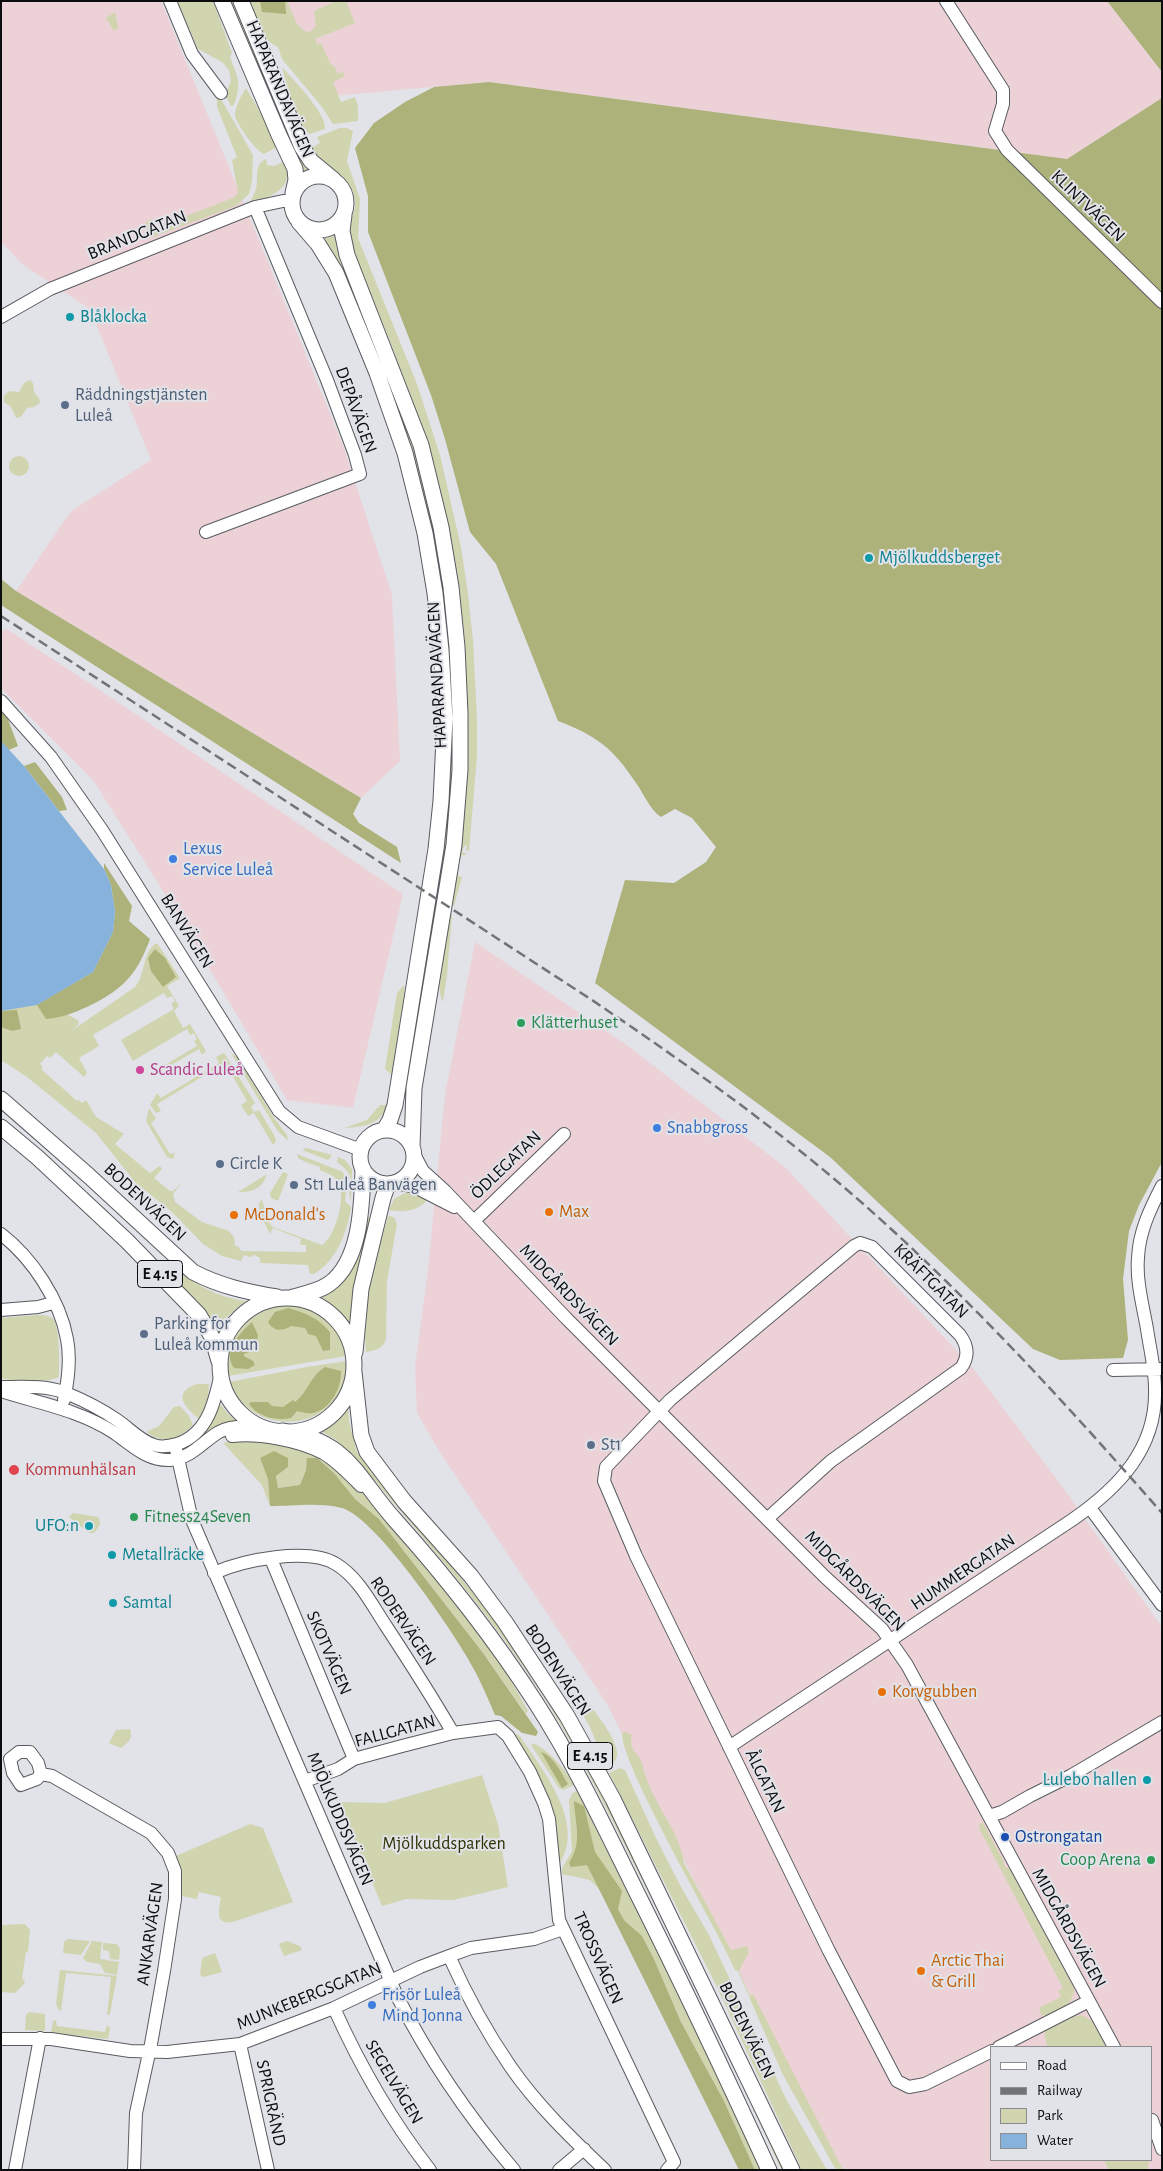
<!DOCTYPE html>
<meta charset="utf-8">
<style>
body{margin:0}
#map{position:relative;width:1163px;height:2171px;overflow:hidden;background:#e1e3e9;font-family:"Alegreya Sans",sans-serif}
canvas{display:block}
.frame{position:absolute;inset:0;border:2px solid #0b0c0e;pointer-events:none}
.legend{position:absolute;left:990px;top:2046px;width:162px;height:115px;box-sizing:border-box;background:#e1e3e9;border:1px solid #8b8d91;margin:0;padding:6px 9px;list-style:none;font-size:15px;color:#0b0c0e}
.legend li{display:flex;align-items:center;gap:10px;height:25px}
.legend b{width:25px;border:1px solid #8b8d91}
</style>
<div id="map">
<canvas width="1163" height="2171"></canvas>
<div class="frame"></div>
<ul class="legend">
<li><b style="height:6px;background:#fff"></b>Road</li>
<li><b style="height:6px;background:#717377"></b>Railway</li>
<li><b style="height:14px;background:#d0d5af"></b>Park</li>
<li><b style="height:14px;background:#87b2dc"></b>Water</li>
</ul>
</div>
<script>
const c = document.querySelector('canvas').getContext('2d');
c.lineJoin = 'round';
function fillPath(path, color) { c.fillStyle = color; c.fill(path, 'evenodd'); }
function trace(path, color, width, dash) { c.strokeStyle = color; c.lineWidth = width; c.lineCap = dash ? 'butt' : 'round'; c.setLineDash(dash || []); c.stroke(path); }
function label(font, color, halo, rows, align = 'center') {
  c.font = font + ' "Alegreya Sans",sans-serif'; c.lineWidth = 4; c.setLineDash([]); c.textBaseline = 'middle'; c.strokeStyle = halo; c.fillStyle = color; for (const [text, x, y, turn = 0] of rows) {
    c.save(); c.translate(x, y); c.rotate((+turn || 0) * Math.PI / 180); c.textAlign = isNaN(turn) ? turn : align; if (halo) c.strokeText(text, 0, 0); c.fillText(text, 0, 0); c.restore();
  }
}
fillPath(new Path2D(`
 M1 1H161L343 445 392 595 400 761 361 798 16 591 71 511 151 460 90 309 23 265 1 242Z
 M283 1H1107L1162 72V98L1067 159 489 82 322 97Z
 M5 628 91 684 403 894 353 1108 287 1100 170 902 93 780 1 688V634Z
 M475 942 628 1046 786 1168 972 1367 1056 1478 1162 1627V2170H839L817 2130 607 1704 439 1451 417 1413 415 1367 428 1270 445 1094ZM992 2047H1152V2160H992Z`), '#ecd2d7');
fillPath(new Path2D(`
 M177 1H213L232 53 230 57C238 79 242 82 234 105L231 106 225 95 231 81 229 70 222 62 198 49Z
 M230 1H235L311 169 303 172Z
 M248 1H287L297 24 306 32 311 31 316 26 314 11 336 1H346L355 23 315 39 317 44 321 43 330 63 335 67 338 74 343 72 345 76 333 82 341 102 355 97 358 106V121L333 124 322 107 282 59 278 47C263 42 254 16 248 1Z
 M115 12 118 28 114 31 106 18Z
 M282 67C293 79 327 114 325 129L310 134 301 128 292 105Z
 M246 88 264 119 277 146 275 148 264 154C255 150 236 124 235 115 235 107 242 94 246 88Z
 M217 97 221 99 253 155 252 181 249 194 236 206 150 238 145 225 146 222 151 219 155 228 233 198 238 193 232 160 237 157 217 107Z
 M340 128H347L353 131 347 161 360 199 358 238 417 384 440 455 461 547 468 594 473 640 477 719V756L469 851 466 850 467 845 464 846 462 853H466V855H462L458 863 467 770 468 715 463 630 456 577 425 439 393 349 352 247C351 240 348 231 350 224 352 217 355 212 355 205 356 177 325 167 311 148L320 143 317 137Z
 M266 159 267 165 274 166 285 161C296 190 270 196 248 205 251 200 254 195 256 189 259 178 253 165 266 159Z
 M336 234 351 280 347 282 323 239Z
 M352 282 415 448 435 529 447 598 455 710 451 814 439 896 434 893 442 598 348 285Z
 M30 380 33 383 34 392 39 398 40 403 34 407 27 408 21 417 16 418 11 407 4 402V396L9 391 19 392 24 383Z
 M9 466a10 10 0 1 1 20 0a10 10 0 1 1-20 0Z
 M59 811 104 869 65 1013 79 1021 78 1025 70 1032 135 987C146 975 142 950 157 943L180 978 167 986 179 1006 174 1011 183 1028 190 1024 206 1051 202 1055 199 1049 152 1076 150 1074 197 1046 194 1041 197 1039 194 1033 190 1035 187 1029 133 1061 121 1040 174 1009 171 1004 175 1001 172 996 167 998 164 993 93 1035 99 1046 79 1058 87 1073 84 1077 56 1052 50 1058 47 1056 40 1064 43 1067 41 1069 77 1101 79 1100 82 1103 86 1100 96 1117 124 1134 115 1144 150 1173 160 1166 162 1169 154 1178 170 1191H173L182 1182 173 1194 175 1202 202 1222 229 1231 234 1237 235 1246H238L241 1251 306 1252V1245H300L301 1239 273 1228 270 1234 259 1212V1203L262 1200 269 1223 273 1227 322 1245C336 1236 350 1189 334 1177 331 1174 324 1172 320 1170V1167C312 1164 306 1163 298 1158L297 1154 343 1172 347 1183 345 1201 351 1207C347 1233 337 1260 314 1274H310L308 1265 260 1263V1258L255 1255 250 1257 244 1255 241 1261 222 1256 203 1244 173 1213 135 1182 96 1133 27 1077 1 1060V991Z
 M458 867V876L462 877 454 906 450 903Z
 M433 903 438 906 405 1098H403Z
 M449 913 452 915 447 975 443 1002C433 984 446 934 449 913Z
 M404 985 405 1000 391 1082V1074L385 1069 397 993Z
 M224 1053 255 1103 251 1107 254 1112 259 1110 275 1137 276 1141 273 1145 254 1113 248 1116 241 1105 247 1101 225 1063 157 1104 161 1111 156 1113 150 1105 157 1093 161 1098 219 1063 216 1057Z
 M231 1053 238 1058 274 1118 287 1135 288 1141 277 1130Z
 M380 1105H386C383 1125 361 1127 344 1128L367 1120Z
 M149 1108 156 1119 151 1123 170 1154 175 1153 173 1159 167 1157 146 1121Z
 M306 1148 332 1155 328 1160 302 1150Z
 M338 1157 345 1160 352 1169 351 1201C344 1181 361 1180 337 1162Z
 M283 1172 288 1174 278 1201 271 1198 270 1193Z
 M267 1174C263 1188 252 1193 238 1192Z
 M405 1193H413L428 1199C418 1211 404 1213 389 1210L394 1199Z
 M388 1216 394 1217 397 1224 387 1281 386 1339C383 1349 376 1350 366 1352L364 1317 366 1298Z
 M367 1217H370L354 1288 350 1326 343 1316 320 1299C356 1276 359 1257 367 1217Z
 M169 1262C191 1283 216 1297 246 1301L227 1317 218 1333 208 1315 164 1266Z
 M285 1305C314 1306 342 1325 346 1356L228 1376C228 1372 226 1368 226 1364 224 1333 256 1309 285 1305Z
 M37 1315C42 1315 48 1315 52 1318 61 1327 59 1365 59 1377 46 1383 16 1382 1 1378V1318Z
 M347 1361C348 1432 253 1443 229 1382L307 1367Z
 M197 1384H209L208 1400 199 1419C185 1407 171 1393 197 1384Z
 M217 1400 229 1415 239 1423 209 1431 192 1442Z
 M348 1403 349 1422 357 1452 503 1629 588 1763 788 2170H782L779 2165C737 2072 693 1981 647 1890 612 1820 579 1749 535 1684 481 1602 416 1530 353 1455L335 1439 318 1430 330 1422Z
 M180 1406 189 1416 193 1425C177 1441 165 1445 146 1432L159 1426 174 1407Z
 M244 1438C273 1443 302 1445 327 1460 349 1473 376 1509 393 1529 442 1587 493 1644 528 1711L526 1714 483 1653 379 1519 355 1499 334 1473 317 1458 306 1470 300 1485 278 1488 276 1476 288 1467 260 1458 268 1479 270 1506 262 1485 223 1443Z
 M73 1513 99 1517 100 1525 94 1533H89L69 1517Z
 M590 1705C598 1716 619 1742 617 1756 616 1761 611 1764 606 1767L590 1727 581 1711Z
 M130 1729C133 1740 129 1741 121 1748L109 1743 116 1730Z
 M509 1730 520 1736C541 1768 585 1821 561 1861H559L558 1851Z
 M623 1732H627L632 1735C629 1746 633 1750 640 1758 643 1764 644 1774 647 1780 657 1808 680 1833 684 1863L731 1950 747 1946 749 1952 739 1971 750 1996 753 1994 843 2170H836L782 2073 738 1971 735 1970C722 1937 613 1752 623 1732Z
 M533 1743C549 1750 566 1770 574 1785L563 1790 559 1788 531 1745Z
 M620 1768 625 1770 656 1838 681 1887 709 1935 786 2099 827 2170H802L717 1987 609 1773Z
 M482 1775 498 1824 508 1887 453 1900 406 1899 382 1906 339 1802 385 1803Z
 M577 1790 726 2092 761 2170H755L724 2101 681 2022 654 1959 642 1936 624 1920 618 1908 590 1880 562 1874V1868L572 1851 569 1800 572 1794Z
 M980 1823H983L1004 1862 1003 1863 1006 1868H1010L1074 1988C1076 2002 1054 2017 1041 2015L1039 2008 1061 1997 1058 1991 1063 1988 979 1828Z
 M250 1824 263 1828 293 1902 233 1922C214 1925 219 1910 221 1897L199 1892 197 1899 181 1896V1871L176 1856Z
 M25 1924 30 1930 28 1952H26L22 1979 25 1980 24 1984 15 1993 1 1992V1925Z
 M68 1939 90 1941 81 1955 63 1953 64 1942Z
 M92 1941 102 1942 100 1959 119 1962 117 1975 105 1973 100 1964 87 1962 83 1958Z
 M287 1941 300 1946 302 1950 284 1956 279 1944Z
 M103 1943 117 1944 120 1949 119 1960 110 1959 109 1951 103 1950Z
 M215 1953 222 1972 204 1977 200 1975 202 1958Z
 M60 1970 117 1976 110 2014 107 2015 111 1977 66 1973 61 2011 58 2009 56 2004Z
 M29 2012 45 2014V2031L25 2030 26 2015Z
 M1082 2015 1092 2021 1107 2047H1047L1044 2031 1074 2016Z
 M56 2020 57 2026 105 2032 107 2025 110 2028 108 2039 51 2033 53 2021Z
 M1104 2160H1149L1148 2170H1109Z`), '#d0d5af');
fillPath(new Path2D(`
 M260 1H285L286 14 262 12Z
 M1107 1H1162V72Z
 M489 82 1067 159 1162 98V1162L1139 1205 1129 1231 1123 1279 1128 1340 1123 1358 1060 1360 1033 1349 830 1157 595 983 625 880 674 883 706 862 716 847 692 818 675 809 661 817C650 810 644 794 636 783 613 748 597 736 558 721L496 564 470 532 445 439 431 395 368 232V196L355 148 374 123 405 102 434 87Z
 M1 579 16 591 361 798 353 814 359 823 397 847 401 863 1 605Z
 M1 711 6 714 18 746 9 750 1 741Z
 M35 762 62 797 67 810 59 811 24 766Z
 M104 863 132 906 129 921 150 939C144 955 137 971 124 983 108 999 69 1018 46 1019L37 1005 93 972 113 932 115 912 111 885 104 869Z
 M155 949 165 958 176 977 163 987 151 971 148 958Z
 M17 1010 21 1029 12 1031 1 1027V1011Z
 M288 1308C306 1313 318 1318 330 1332V1350L323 1351 316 1336 308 1334 305 1328 291 1326C282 1332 273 1331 268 1322L275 1312Z
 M252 1322 258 1335 257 1341 251 1345 249 1352 244 1354V1356L253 1361 255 1365 248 1369 234 1368C222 1351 240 1333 252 1322Z
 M325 1367 341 1371C342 1387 330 1410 313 1413 309 1414 301 1412 297 1411L291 1418C276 1421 258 1417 249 1404L251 1402H268L272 1406 283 1407 293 1400 295 1402C310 1390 309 1377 325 1367Z
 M274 1451 288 1458V1467L276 1476 278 1488 300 1485 306 1470 307 1458H317L334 1473 355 1499 379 1519 483 1653 538 1732 536 1736 522 1733 501 1716 495 1715C489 1701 483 1687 476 1673 459 1639 377 1518 342 1508 322 1502 291 1506 270 1506L268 1479 260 1458Z
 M541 1752C554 1756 561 1773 568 1784L562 1788Z
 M574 1801 584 1806 595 1852 622 1891 618 1909 624 1920 642 1936 654 1959 681 2022 724 2101 755 2170H739L587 1865 571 1867 569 1863C583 1842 575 1824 574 1801Z`), '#acb279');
fillPath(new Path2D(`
 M1 741 24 766 104 869 111 885 115 912 113 932 93 972 37 1005 1 1011Z`), '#87b2dc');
const minor = new Path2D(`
 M170 1 192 54 221 93
 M946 1 1003 90V104L995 131 1007 150 1162 302
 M1 317 50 289 255 207 283 201H292
 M206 532 360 474 355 455 327 380 255 207
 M1 701 51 757 102 830 279 1111 298 1127 361 1150
 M414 1154 423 1171 445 1191 566 1318 825 1577 882 1629 907 1665 1114 2047
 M395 1183 415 1187 454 1207
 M474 1221 564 1134
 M1 1234C32 1258 60 1300 67 1339 71 1359 68 1381 64 1400
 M1 1310 38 1307 53 1303
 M1113 1370 1162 1369
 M1 1387C23 1387 45 1385 66 1393 83 1400 101 1409 117 1420 129 1428 140 1441 154 1445 162 1448 170 1446 177 1444 208 1434 215 1401 221 1373
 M1 1391C38 1403 79 1410 113 1432 131 1444 146 1461 170 1460 192 1458 202 1442 219 1432 236 1423 257 1427 275 1430
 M232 1436C258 1433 299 1440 323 1453 337 1461 350 1475 361 1486
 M175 1445 192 1520 397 1996C429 2059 468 2116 514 2170
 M1090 1508 1162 1605
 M767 1519 831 1461 961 1368C969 1357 968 1346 960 1335L872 1247 860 1243 854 1246 670 1400 606 1467 604 1481 636 1556 829 1951 897 2081 909 2087 925 2084 992 2051
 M271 1559 354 1759
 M214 1573C243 1560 308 1547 336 1564 359 1578 372 1605 386 1626 409 1661 432 1697 453 1733
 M729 1747 1072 1520C1118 1488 1157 1449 1155 1389 1155 1369 1150 1349 1147 1329 1143 1306 1136 1281 1138 1258 1139 1232 1150 1209 1162 1186
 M41 1774 37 1779 21 1785 13 1773 10 1759 19 1752H30L38 1763 41 1774 52 1776 151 1833 168 1853 175 1871V1899L164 1971 151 2044 136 2113 134 2170
 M305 1781 338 1769 354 1759 402 1746 453 1733 498 1727 508 1736 530 1772 544 1803 549 1819 559 1920 674 2162 667 2170
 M989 1816 1002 1812 1030 1796 1072 1775 1162 1722
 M449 1956C466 1994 486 2031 510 2066 536 2104 571 2138 605 2170
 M334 2008C360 2066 391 2120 430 2170
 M1 2039H51L130 2051 167 2052 240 2044 334 2008 420 1967 449 1956 471 1948 534 1939 563 1929
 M240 2044 268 2170
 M999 2047 1089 2001
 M1152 2120 1162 2149
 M15 2170 40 2038
 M559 2170 584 2149`);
const major = new Path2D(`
 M222 1 279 135 295 169 296 180 293 193
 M241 1 302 147 311 161 334 180
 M292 203a27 27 0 1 1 54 0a27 27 0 1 1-54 0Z
 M344 215 342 231 347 255 421 445 441 527 451 587 457 647 460 713V770L454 845 414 1088 412 1147
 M299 222 318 244 336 273 377 373 405 453 425 533 435 593 441 650 445 718 441 801 436 849 395 1105 390 1120 384 1130
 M1 1099 89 1176 193 1272C220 1286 247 1292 277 1297
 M1 1127 37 1157 127 1241 199 1315 212 1337 219 1361
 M360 1157a27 27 0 1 1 54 0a27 27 0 1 1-54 0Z
 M293 1297C305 1294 319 1291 329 1284 361 1261 362 1204 363 1169
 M220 1365a67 67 0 1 1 134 0a67 67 0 1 1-134 0Z
 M355 1352 361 1289 383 1198 388 1184
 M354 1372 361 1435 367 1452 404 1501 471 1576 505 1622 567 1716 613 1799 792 2170
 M282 1431C349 1441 355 1475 395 1520 447 1578 494 1638 536 1703 574 1762 605 1828 636 1891 682 1983 726 2076 769 2170`);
trace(minor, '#585b60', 14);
trace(major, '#585b60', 17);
trace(minor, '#fff', 12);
trace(major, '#fff', 15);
trace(new Path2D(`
 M1 616 592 1000C685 1063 777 1128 861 1202 969 1297 1067 1405 1162 1513`), '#717377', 2.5, [10, 5]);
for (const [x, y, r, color] of [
 [70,317,5,"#0f9aa8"],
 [65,405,5,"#5c6f8a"],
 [869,558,5,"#0f9aa8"],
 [173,859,5,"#3f7fe0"],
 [521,1023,5,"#2e9e5b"],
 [140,1070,5,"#d1479c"],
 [657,1128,5,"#3f7fe0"],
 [220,1164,5,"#5c6f8a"],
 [294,1185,5,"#5c6f8a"],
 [549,1212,5,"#e8710a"],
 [234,1215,5,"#e8710a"],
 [144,1334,5,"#5c6f8a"],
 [591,1445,5,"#5c6f8a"],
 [14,1470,6,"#e0444e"],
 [134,1517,5,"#2e9e5b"],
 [89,1526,5,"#0f9aa8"],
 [112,1555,5,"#0f9aa8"],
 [113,1603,5,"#0f9aa8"],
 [882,1692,5,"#e8710a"],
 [1147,1780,5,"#0f9aa8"],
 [1005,1837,5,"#1a4fb4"],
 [1151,1860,5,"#2e9e5b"],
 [921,1971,5,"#e8710a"],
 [372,2005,5,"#3f7fe0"]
]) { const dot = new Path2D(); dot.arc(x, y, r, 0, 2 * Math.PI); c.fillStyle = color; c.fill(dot); trace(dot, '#e1e3e9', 2); }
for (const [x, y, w] of [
 [160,1274,45],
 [590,1756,45]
]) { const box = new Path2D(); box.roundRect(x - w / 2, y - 13.5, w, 27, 4); c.fillStyle = '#e1e3e9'; c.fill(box); trace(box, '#0b0c0e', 1); }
label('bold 16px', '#0b0c0e', null, [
 ["E 4.15",160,1274],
 ["E 4.15",590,1756]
]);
label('18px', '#0b0c0e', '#e1e3e9', [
 ["HAPARANDAVÄGEN",280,89,67],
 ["KLINTVÄGEN",1088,206,44],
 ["BRANDGATAN",137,235,-22],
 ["DEPÅVÄGEN",356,410,70],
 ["HAPARANDAVÄGEN",437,675,-93],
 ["BANVÄGEN",187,931,58],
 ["ÖDLEGATAN",506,1165,-44],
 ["BODENVÄGEN",145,1202,43],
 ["KRÄFTGATAN",931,1281,45],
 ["MIDGÅRDSVÄGEN",569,1295,46],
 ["HUMMERGATAN",963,1572,-34],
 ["MIDGÅRDSVÄGEN",855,1581,45],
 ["RODERVÄGEN",403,1621,56],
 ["SKOTVÄGEN",329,1653,67],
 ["BODENVÄGEN",558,1670,57],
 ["FALLGATAN",395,1731,-15],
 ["ÅLGATAN",765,1781,64],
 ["MJÖLKUDDSVÄGEN",340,1819,67],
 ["MIDGÅRDSVÄGEN",1069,1928,61],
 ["ANKARVÄGEN",150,1934,-82],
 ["TROSSVÄGEN",598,1958,66],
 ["MUNKEBERGSGATAN",309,1996,-22],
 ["BODENVÄGEN",747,2030,64],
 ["SEGELVÄGEN",394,2082,59],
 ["SPRIGRÄND",271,2103,78]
]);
label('18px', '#0d838f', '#e1e3e9', [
 ["Blåklocka",80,317],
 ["Mjölkuddsberget",879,558],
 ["UFO:n",79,1526,"right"],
 ["Metallräcke",122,1555],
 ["Samtal",123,1603],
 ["Lulebo hallen",1137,1780,"right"]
], 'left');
label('18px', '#4e5e75', '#e1e3e9', [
 ["Räddningstjänsten",75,395],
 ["Luleå",75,416],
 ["Circle K",230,1164],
 ["St1 Luleå Banvägen",304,1185],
 ["Parking for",154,1324],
 ["Luleå kommun",154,1345],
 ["St1",601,1445]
], 'left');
label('18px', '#366cbe', '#e1e3e9', [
 ["Lexus",183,849],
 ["Service Luleå",183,870],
 ["Snabbgross",667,1128],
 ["Frisör Luleå",382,1995],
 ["Mind Jonna",382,2016]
], 'left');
label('18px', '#27864d', '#e1e3e9', [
 ["Klätterhuset",531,1023],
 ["Fitness24Seven",144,1517],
 ["Coop Arena",1141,1860,"right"]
], 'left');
label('18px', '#b23c85', '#e1e3e9', [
 ["Scandic Luleå",150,1070]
], 'left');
label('18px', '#c56008', '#e1e3e9', [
 ["Max",559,1212],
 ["McDonald's",244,1215],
 ["Korvgubben",892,1692],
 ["Arctic Thai",931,1961],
 ["& Grill",931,1982]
], 'left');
label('18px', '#be3a42', '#e1e3e9', [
 ["Kommunhälsan",25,1470]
], 'left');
label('18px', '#164399', '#e1e3e9', [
 ["Ostrongatan",1015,1837]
], 'left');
label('18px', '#2f3204', '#e1e3e9', [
 ["Mjölkuddsparken",444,1844]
]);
</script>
